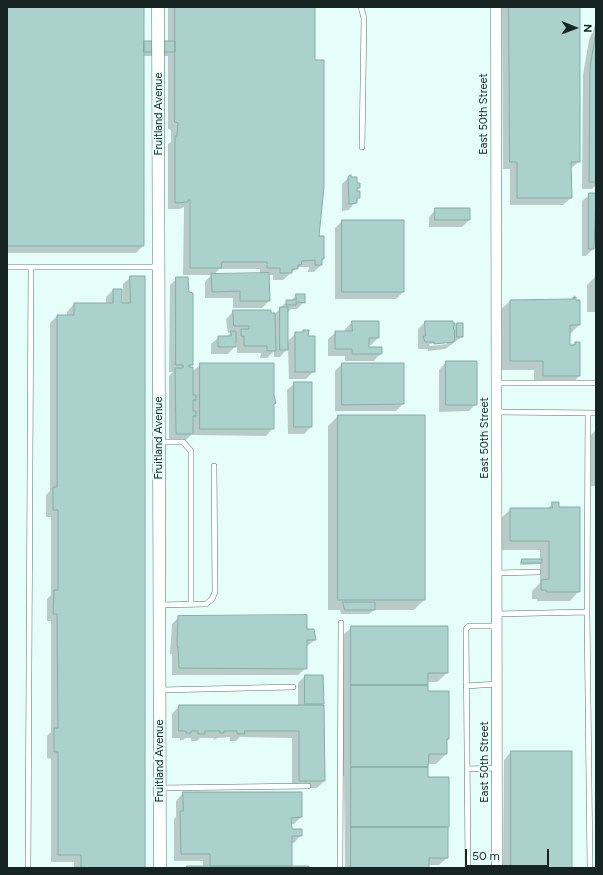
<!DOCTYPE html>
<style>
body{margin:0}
#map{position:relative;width:603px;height:875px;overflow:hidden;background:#e6fefa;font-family:Figtree,sans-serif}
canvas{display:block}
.frame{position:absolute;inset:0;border:8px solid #162523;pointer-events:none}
.north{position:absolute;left:555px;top:8px;width:40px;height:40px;-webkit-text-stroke:3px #e6fefa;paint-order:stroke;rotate:91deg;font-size:11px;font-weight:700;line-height:16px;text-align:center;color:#162523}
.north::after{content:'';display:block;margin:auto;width:14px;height:18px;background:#162523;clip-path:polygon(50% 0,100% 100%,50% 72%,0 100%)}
.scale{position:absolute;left:465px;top:849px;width:84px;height:18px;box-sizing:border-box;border:2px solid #162523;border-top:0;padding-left:5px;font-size:12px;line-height:14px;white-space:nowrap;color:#162523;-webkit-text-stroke:3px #e6fefa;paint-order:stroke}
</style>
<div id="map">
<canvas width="603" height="875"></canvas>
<div class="frame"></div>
<div class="north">N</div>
<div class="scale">50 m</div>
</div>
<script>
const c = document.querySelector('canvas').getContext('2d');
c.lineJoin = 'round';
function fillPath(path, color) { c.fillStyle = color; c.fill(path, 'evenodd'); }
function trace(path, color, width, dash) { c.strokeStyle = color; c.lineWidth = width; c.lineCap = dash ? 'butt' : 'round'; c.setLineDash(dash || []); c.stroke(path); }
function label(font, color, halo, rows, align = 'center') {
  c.font = font + ' Figtree,sans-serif'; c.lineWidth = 3.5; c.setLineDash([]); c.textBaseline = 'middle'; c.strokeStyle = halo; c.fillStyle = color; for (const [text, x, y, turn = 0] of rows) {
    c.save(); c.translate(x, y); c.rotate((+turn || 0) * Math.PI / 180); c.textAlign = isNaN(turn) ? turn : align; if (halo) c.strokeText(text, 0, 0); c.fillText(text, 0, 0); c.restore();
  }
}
fillPath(new Path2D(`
 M7 7H143V42H168V7H314L318 237 323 259 321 265 314 272H308L309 267H298L283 280H273V275H268L269 301 262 308H233V298H205V282L211 275H183L184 207 180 209H168V144L171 142V130L168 129V56H143V246L136 253H7ZM219 269H260V274L214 275Z
 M502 7H579V162L570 169 571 198 563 205H510V169H503Z
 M596 23V185L592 189H582L583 75 589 40Z
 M349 177 356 178V184L359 188 355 192 359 197 349 210 342 211V184Z
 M590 194H596V240H593V249L586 256H582V201Z
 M436 209 469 220 462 227H429V217Z
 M342 221 403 292 396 299H335V228Z
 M596 276V312H587V285Z
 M131 277 144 868H74V862H51V759L47 758V736L51 732V621H47V599L51 595V517H46V495L50 491V323L57 316H67V312L74 304H106V297L113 290 121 304H123V284Z
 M177 278 192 365 189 368 192 372 201 364 273 428 266 436 193 435V433L185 441H169V376L173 372H169L170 285Z
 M296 295 304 302 297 309H291L288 312 287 342 296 333 307 337 314 371 306 379H289L288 348 280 357H274V351L267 358H260L261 353H237V343H235V346L228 354H211V344L219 337H226L231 333H228L226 319 234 311 274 315 287 301H291Z
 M575 295V301H579V325L569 335V346L575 343 579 376 570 386H534V370H501L500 310 510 301H569Z
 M352 322 378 338 371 345H368V348L381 353 374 361H345V356H328V339L336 332H345V329Z
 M425 322 454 324V327L457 324 462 337 445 349 428 351V349H418V329ZM447 342V344L430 346 429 344Z
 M446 362 476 404 469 411 439 412V370Z
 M342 364H403V404L396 411H335V371Z
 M295 383 311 427 304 434H288L287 390Z
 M338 416H424V600L414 610H374L369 614H341L340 610H328V426Z
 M596 430V486H591V435Z
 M553 503 579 591 570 601H537V599H532V591L540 583V564L520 565V562L522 560H540V550H501V518L511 509H547Z
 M179 617 306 630 315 640 306 647V668L298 675H172V654H170L172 624Z
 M352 627 447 673 437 682H427V692L448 739 446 741V754L436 764H427V778L447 858 439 865H428V868H345L344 776H342V636Z
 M305 676 323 703 320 706 324 781 317 788H292V738L240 737 236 741H230V737L218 738 213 740 214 738H200L197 741H191V738H186L183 740H180V738H172V714L179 706H298V683Z
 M511 752 571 868H503L504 760Z
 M183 793 301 817 294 824H291V830L301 835 294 843H291V867L308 868H187L203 867V861H174V819L176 817V801Z`), '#0003');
const building = new Path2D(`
 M7 7H144V246H7Z
 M175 7H315V60H324V187L319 236H324V259H322V265H315V260L302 261 301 265H298V269H292V273H280V268H267V262H222L221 268H190V200H188V202L175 203V136H177L178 123 175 122Z
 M509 7H580V162H571L572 198H517V162H510Z
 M596 32V182H589L590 67Z
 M144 41H175V52H144Z
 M351 175V177H357V183H360V188H357V191H360V198H357V203L349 204 348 177Z
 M589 193H596L594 249H589Z
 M435 208H470V220H435Z
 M342 220H404V292H342Z
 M269 273 270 301H240V291L212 292 211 274Z
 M130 276H145V868H84L81 867V855H58V752H54V728H58L57 614H53L54 590H58V510H53V487H57V315H74V303H113V289H122V303H130Z
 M176 277H188L189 292 193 293V365H189V367H193V395H196V400H193V411H196V416H193V434H176L175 368H183V365H176Z
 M296 294H305V303L296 302V305H286V300H296Z
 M574 297H576V300H580V325H570V345H575V342H580V376H543V361H510V300L574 299Z
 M280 307H288V350H280Z
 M233 310H271V313H275L276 351H267V346H244V336H241V329H249V326H234Z
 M352 321H379V338H369V347H382V354H352V349H335V331H352Z
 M425 321H453V323H455V326H453L455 333H454L455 340H454V342L434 344V342H425L423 336H425Z
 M457 323H463V337H457Z
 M303 330H309L308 336H315V372H295V332H303Z
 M231 331H236V347H218V336H231Z
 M446 361H477V405H446Z
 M200 363H274V396L276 403 274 404V429H200Z
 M342 363H404V404L342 405Z
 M294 382H312V427H294Z
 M338 415H425V600H338Z
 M552 502H559V507H580V592H547L546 590H541V580L549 579V541H510V508H552Z
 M522 559H542V563H522Z
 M343 602H375V610H345Z
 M307 615V629H314L316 640H307V669L179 668 178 647H177L178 616Z
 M351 626H448V673H428V685H351Z
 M305 675H323L324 704H305Z
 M351 685H428V691H449V739H447V754H429L428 767H351Z
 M179 705H324L325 781H299V731H244L245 734H237V731H224V733H220V731H205V734H198V731H191V733H186V731H179Z
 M511 751H572V868H511Z
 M351 767H428V777H449V827H351Z
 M183 792H302V817L291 818 292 829H302V836H292V866H210V854H181L180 811H183Z
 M351 827H448V858H429V868H351Z
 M187 866H309V868H187Z`);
fillPath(building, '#aad1cb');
trace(building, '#86aca6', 1);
const service = new Path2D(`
 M361 7 364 18 362 147
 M7 267H158
 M497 383H596
 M497 412 596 413
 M588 413 587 612 590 868
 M160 442H183L191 451V605
 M497 573 538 572
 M159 605 206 604 212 599 215 592 214 466
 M497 614 587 612
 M466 686 497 684
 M160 690 293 687
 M467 769 497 768
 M161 788 308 786
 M28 868 31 267
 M340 868 341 623
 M468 868 466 629 469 626H497
 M484 868H497`);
const minor = new Path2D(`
 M496 7 497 868`);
const tertiary = new Path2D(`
 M158 7 160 868`);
trace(service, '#527672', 6);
trace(minor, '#527672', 11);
trace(tertiary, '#527672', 13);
trace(service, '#fff', 5);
trace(minor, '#fff', 10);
trace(tertiary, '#fff', 12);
label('11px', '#162523', '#e6fefa', [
 ["Fruitland Avenue",159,114,-90],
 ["East 50th Street",484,114,-90],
 ["Fruitland Avenue",159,438,-90],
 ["East 50th Street",485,438,-90],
 ["Fruitland Avenue",160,761,-90],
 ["East 50th Street",485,762,-90]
]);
</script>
